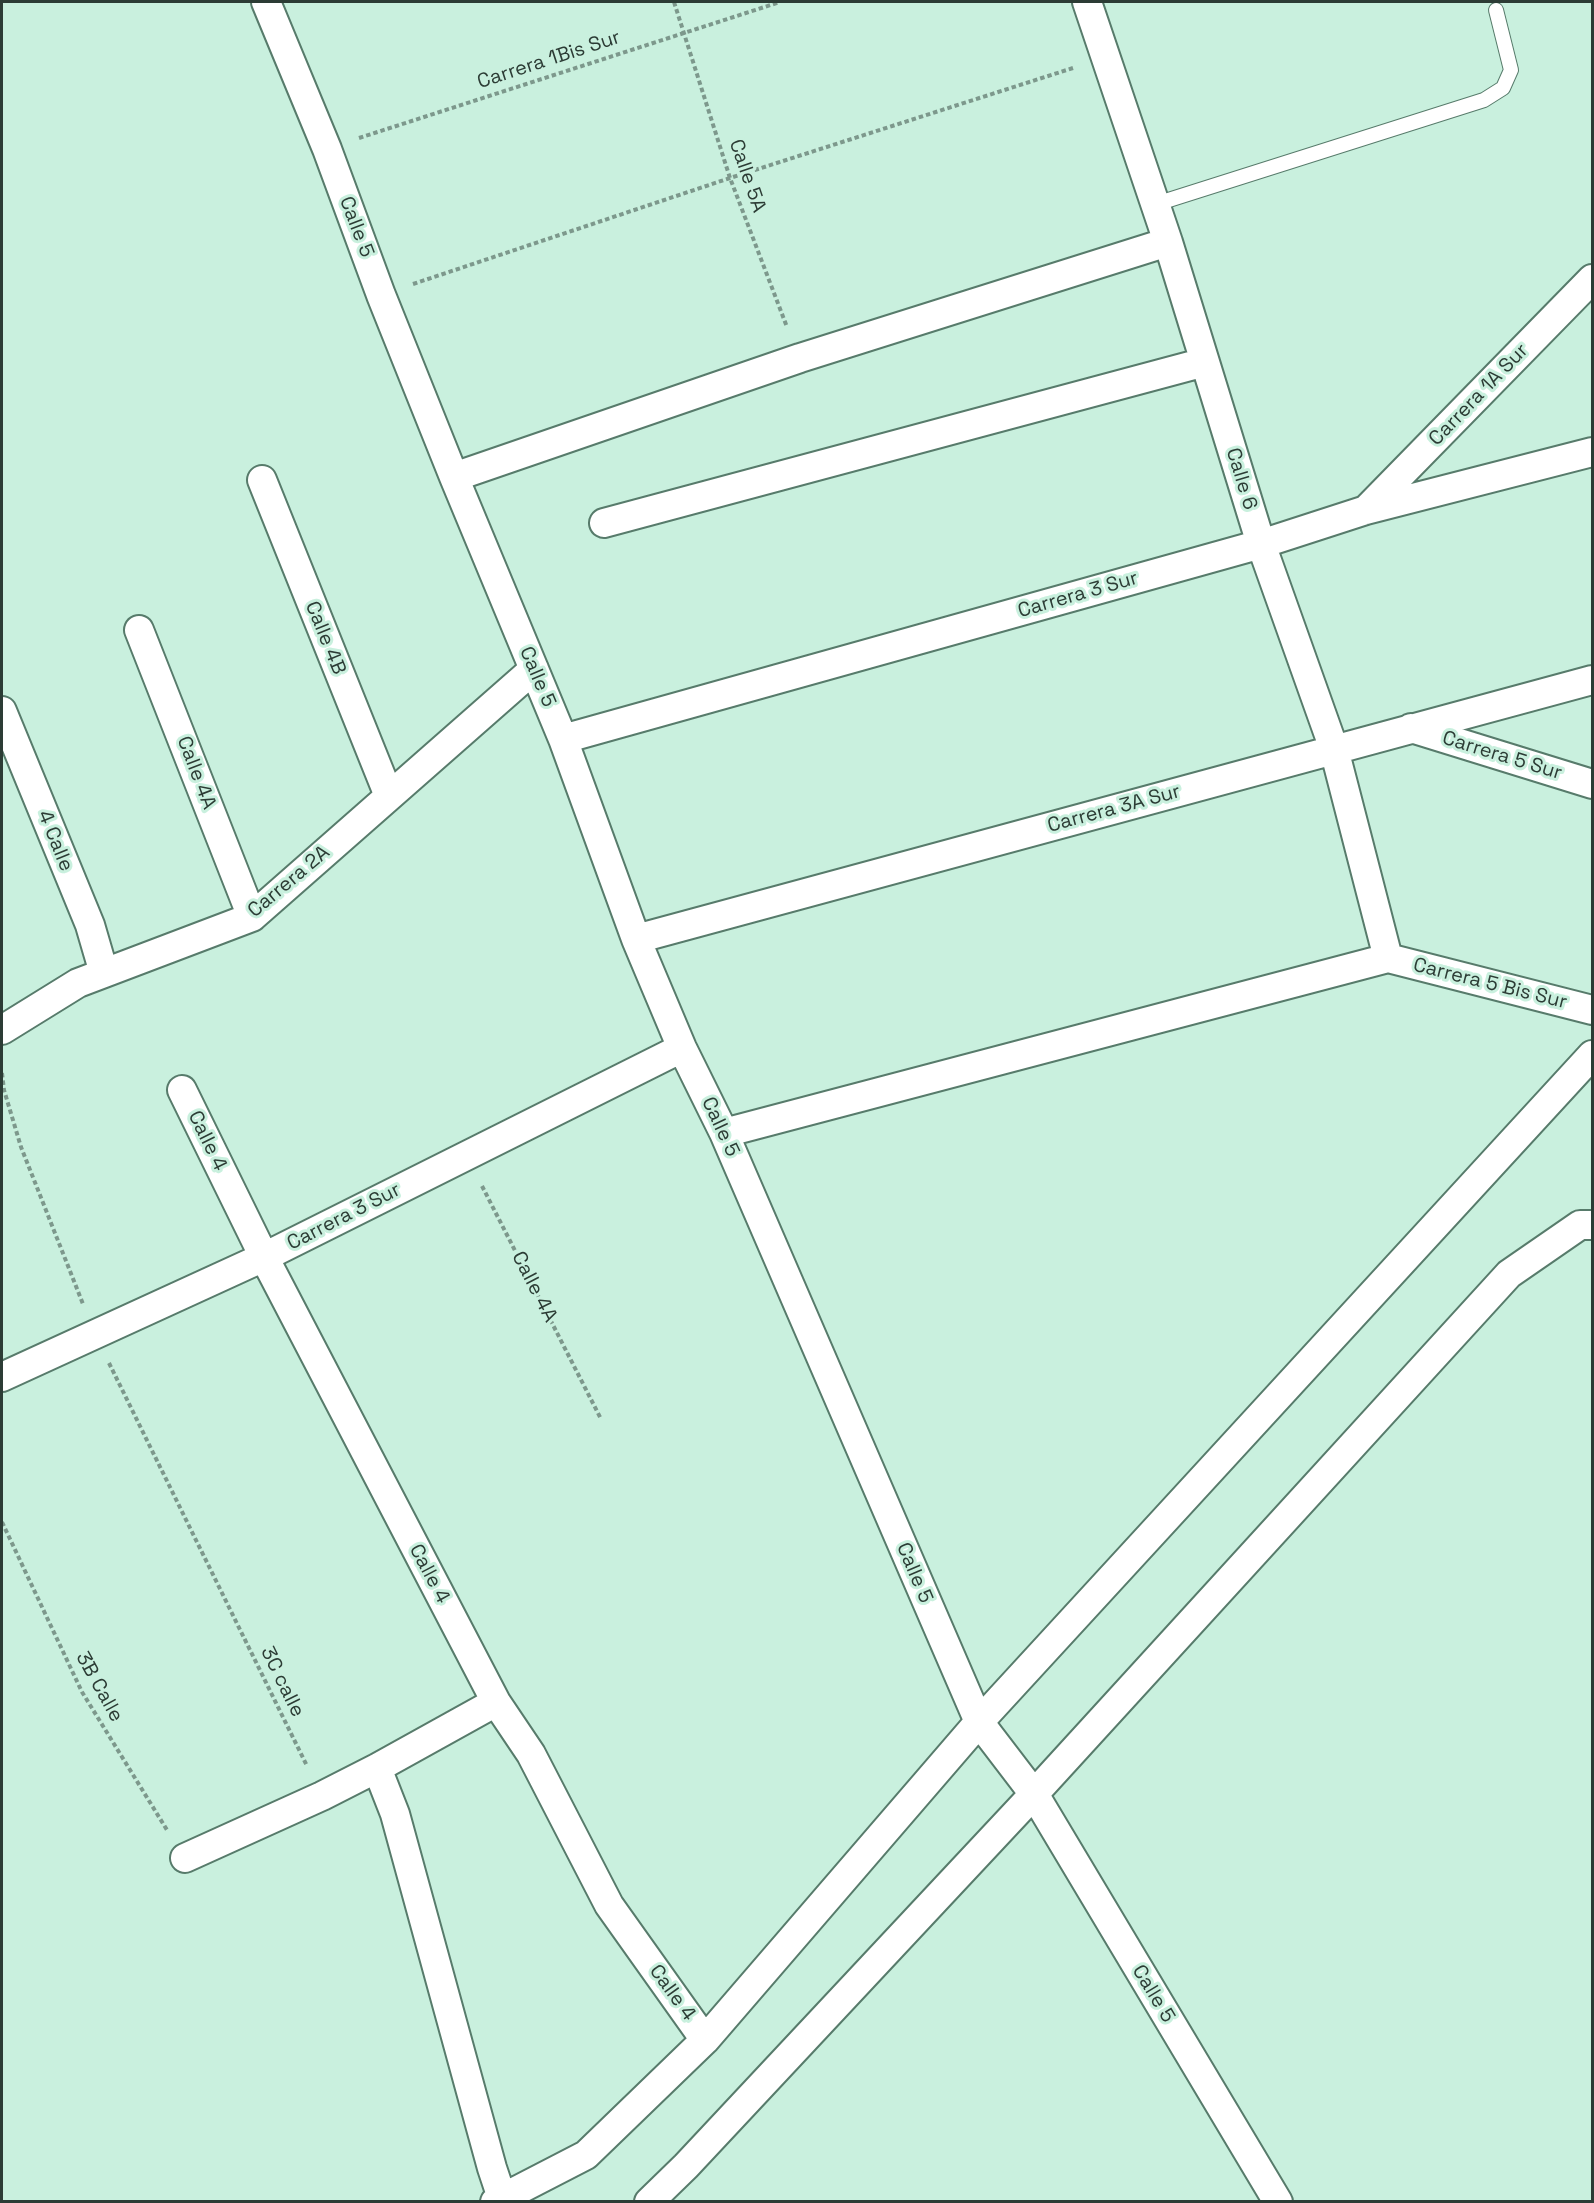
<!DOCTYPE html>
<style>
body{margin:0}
#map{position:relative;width:1594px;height:2203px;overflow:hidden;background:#c9f0de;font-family:"Space Grotesk",sans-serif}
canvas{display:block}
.frame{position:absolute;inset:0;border:3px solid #2c3c35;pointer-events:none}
</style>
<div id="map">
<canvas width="1594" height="2203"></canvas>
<div class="frame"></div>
</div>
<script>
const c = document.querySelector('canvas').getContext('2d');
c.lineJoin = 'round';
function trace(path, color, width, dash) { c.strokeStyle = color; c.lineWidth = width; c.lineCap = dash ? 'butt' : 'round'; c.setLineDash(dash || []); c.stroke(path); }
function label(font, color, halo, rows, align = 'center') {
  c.font = font + ' "Space Grotesk",sans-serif'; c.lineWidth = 6; c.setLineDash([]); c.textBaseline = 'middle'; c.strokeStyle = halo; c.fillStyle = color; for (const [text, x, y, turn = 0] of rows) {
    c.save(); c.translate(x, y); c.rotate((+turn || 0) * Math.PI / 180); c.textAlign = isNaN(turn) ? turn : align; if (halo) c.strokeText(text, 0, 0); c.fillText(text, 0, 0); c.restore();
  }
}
const lane = new Path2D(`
 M1156 204 1484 100 1503 88 1511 70 1496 10`);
const street = new Path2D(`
 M266 2 327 149 381 295 454 477 563 739 636 939 682 1048 724 1133 979 1722 1034 1794 1278 2202
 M1087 2 1168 242 1261 544 1334 749 1388 958
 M454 477 800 358 1168 242
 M262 480 389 796
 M1366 510 1592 279
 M604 523 1205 362
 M139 630 252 917
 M2 711 90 925 104 973
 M1411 728 1592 784
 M563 739 1261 544 1366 510 1592 452
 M636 939 1592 680
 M2 1030 78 983 252 917 534 669
 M182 1090 264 1257 496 1702 531 1754 609 1905 705 2040
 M724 1133 1388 958 1592 1010
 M2 1377 264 1257 682 1048
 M377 1768 395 1814 492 2168 502 2198
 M185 1858 322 1796 377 1768 496 1702
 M495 2202 586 2155 705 2040 979 1722 1592 1055
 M649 2202 686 2166 1034 1794 1509 1274 1580 1225H1592`);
trace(lane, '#577b6b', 16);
trace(street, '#577b6b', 32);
trace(new Path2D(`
 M674 2 730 178 787 327
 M359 138 780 2
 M413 284 730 178 1073 68
 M2 1073 4 1090 21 1147 83 1304
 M482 1186 601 1419
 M109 1363 307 1766
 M2 1522 82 1692 167 1830`), '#7d988c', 4, [4.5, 3]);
trace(lane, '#fff', 14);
trace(street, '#fff', 28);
label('20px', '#2c3c35', '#c9f0de', [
 ["Carrera 1Bis Sur",549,60,-18],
 ["Calle 5A",747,176,71],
 ["Calle 5",356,227,69],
 ["Carrera 1A Sur",1479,395,-46],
 ["Calle 6",1241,479,73],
 ["Carrera 3 Sur",1078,595,-16],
 ["Calle 4B",325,638,68],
 ["Calle 5",537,677,67],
 ["Carrera 5 Sur",1502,756,17],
 ["Calle 4A",196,773,69],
 ["Carrera 3A Sur",1114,809,-15],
 ["4 Calle",55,841,68],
 ["Carrera 2A",289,882,-40],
 ["Carrera 5 Bis Sur",1490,984,14],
 ["Calle 5",720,1127,65],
 ["Calle 4",207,1141,64],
 ["Carrera 3 Sur",344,1217,-27],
 ["Calle 4A",534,1287,63],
 ["Calle 5",914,1573,67],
 ["Calle 4",429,1574,62],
 ["3C calle",282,1682,64],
 ["3B Calle",99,1687,61],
 ["Calle 4",672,1993,54],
 ["Calle 5",1153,1994,59]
]);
</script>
